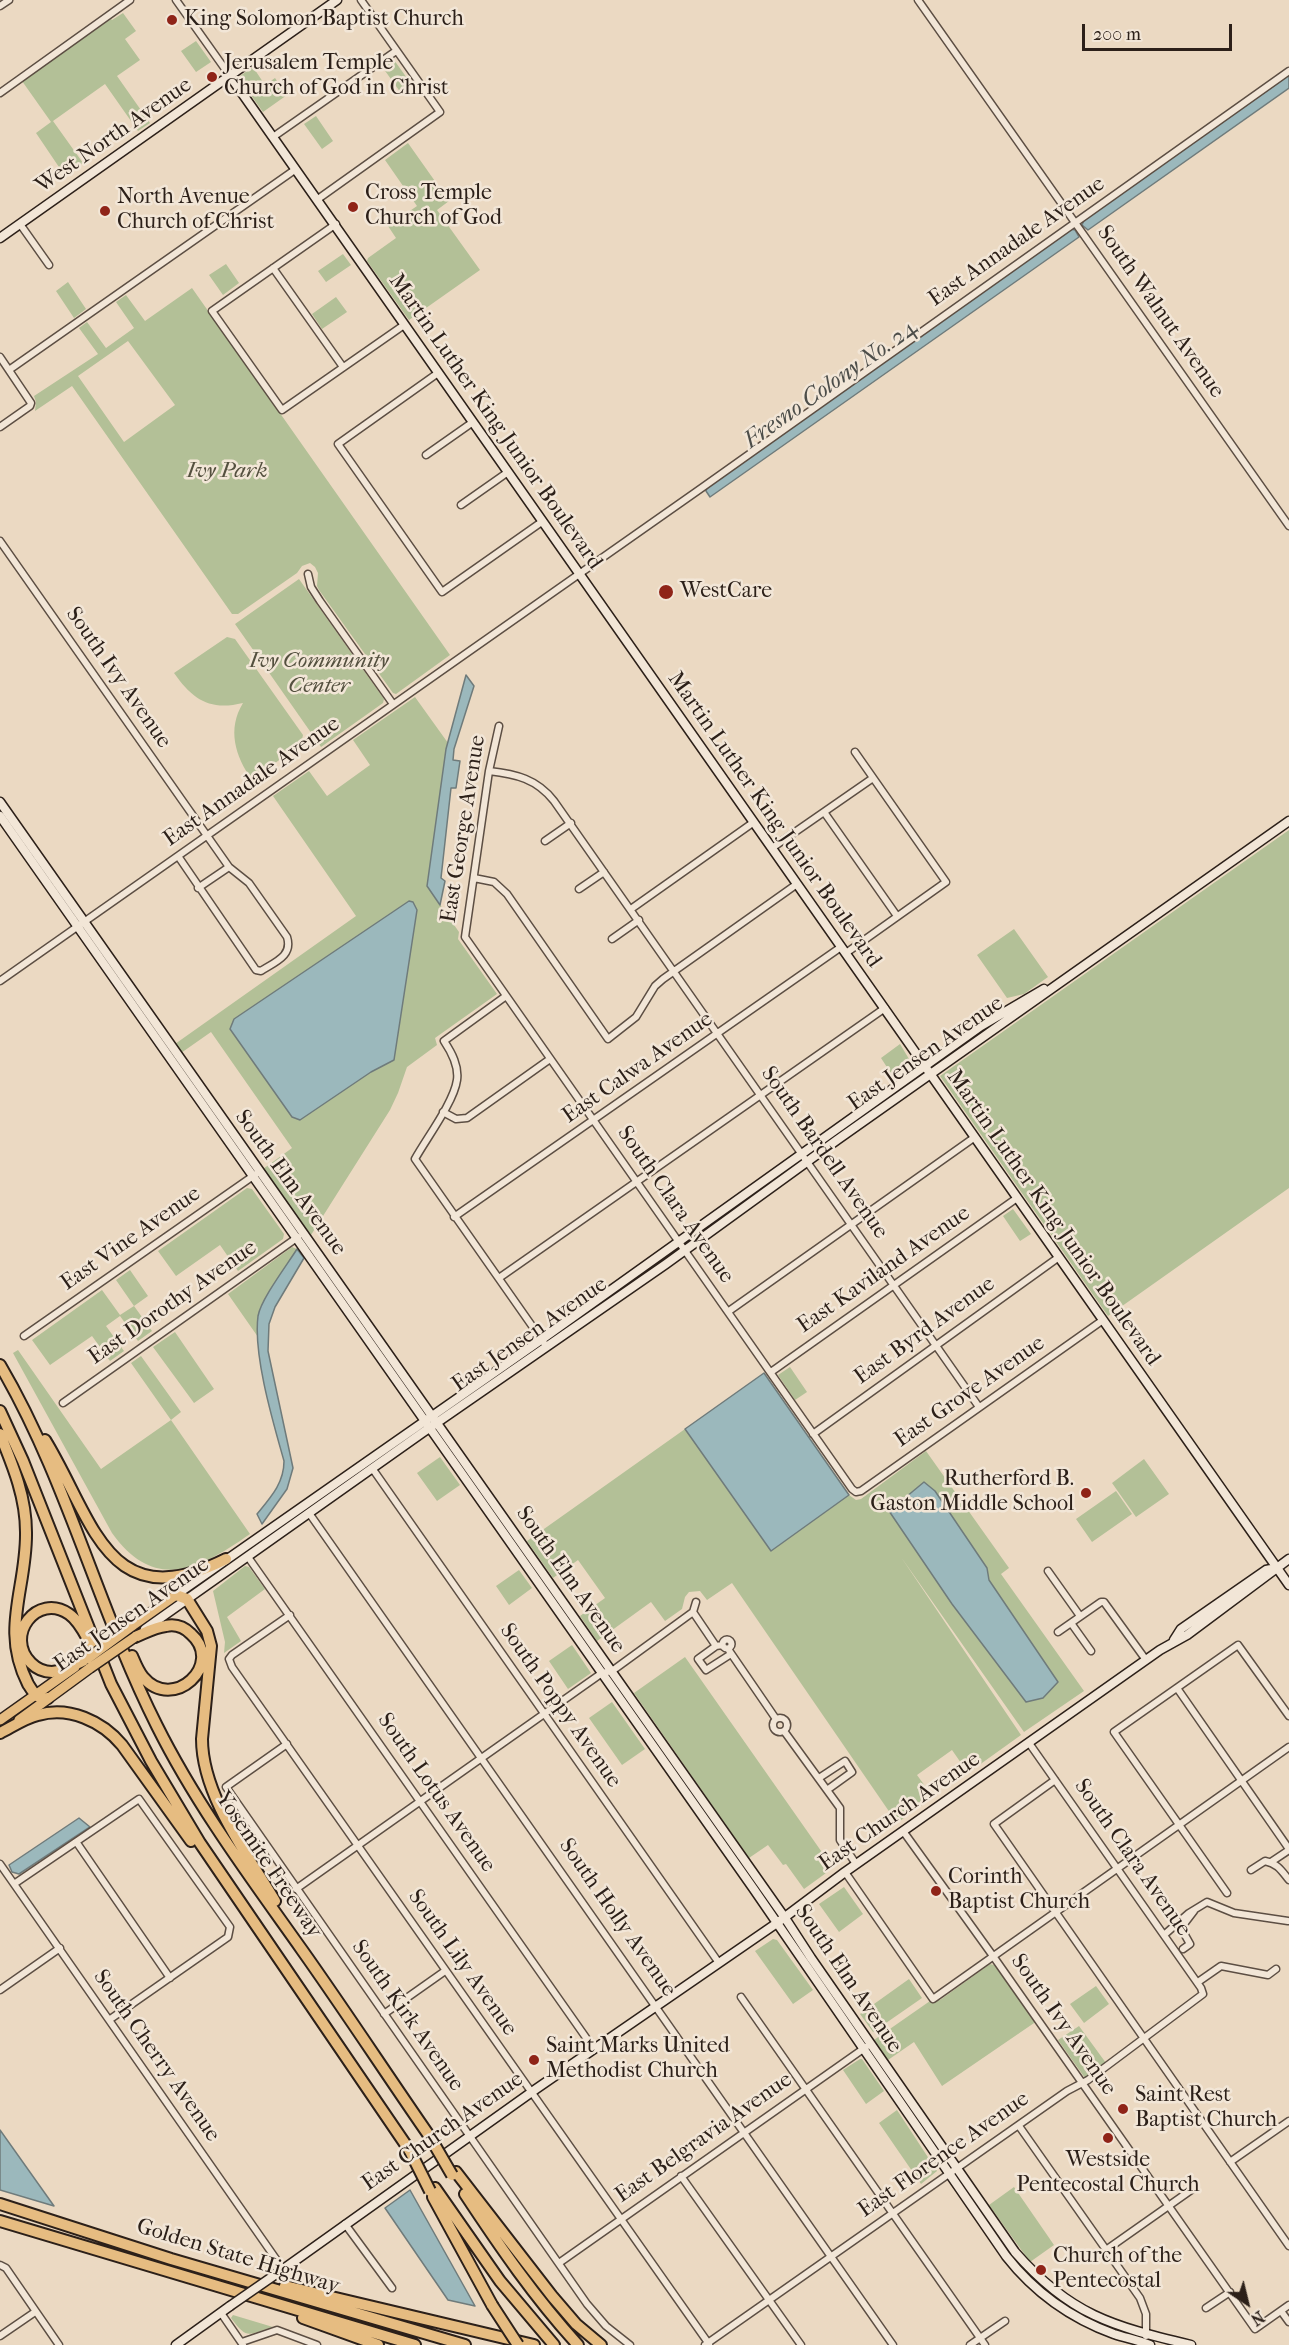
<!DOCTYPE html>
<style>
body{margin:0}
#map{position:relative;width:1289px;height:2345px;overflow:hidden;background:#ebd9c2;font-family:"IM FELL French Canon",serif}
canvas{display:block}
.north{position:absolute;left:1217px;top:2273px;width:60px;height:60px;-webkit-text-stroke:4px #f2e6d7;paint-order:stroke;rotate:145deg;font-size:16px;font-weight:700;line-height:24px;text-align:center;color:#2c2019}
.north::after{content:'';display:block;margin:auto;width:21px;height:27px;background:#2c2019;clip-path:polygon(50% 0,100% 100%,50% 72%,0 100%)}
.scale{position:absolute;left:1082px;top:24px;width:150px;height:27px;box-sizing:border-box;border:3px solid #2c2019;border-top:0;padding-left:8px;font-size:18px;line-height:21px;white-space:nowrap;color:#2c2019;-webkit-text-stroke:4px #f2e6d7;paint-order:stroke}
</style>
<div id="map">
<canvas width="1289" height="2345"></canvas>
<div class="north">N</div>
<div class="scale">200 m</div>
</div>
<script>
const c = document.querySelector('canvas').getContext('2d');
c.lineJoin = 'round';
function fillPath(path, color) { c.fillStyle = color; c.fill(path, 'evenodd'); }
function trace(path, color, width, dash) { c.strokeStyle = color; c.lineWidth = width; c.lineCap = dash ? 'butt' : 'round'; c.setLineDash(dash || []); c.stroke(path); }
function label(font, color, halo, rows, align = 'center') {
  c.font = font + ' "IM FELL French Canon",serif'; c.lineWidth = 5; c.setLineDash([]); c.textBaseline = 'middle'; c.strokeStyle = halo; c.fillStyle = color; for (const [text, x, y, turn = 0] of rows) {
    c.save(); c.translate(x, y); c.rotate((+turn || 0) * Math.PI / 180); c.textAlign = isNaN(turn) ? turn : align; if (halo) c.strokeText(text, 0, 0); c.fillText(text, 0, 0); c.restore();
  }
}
fillPath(new Path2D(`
 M123 13 136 31 125 39 140 60 117 76 150 123 138 131 105 84 53 121 83 163 65 176 36 133 51 122 22 81 111 19 112 20Z
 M196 41 211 62 196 72 181 51Z
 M394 60 412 85 401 93 383 68Z
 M253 67 265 85 275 78 287 95 263 112 240 80V76Z
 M316 116 333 141 322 149 304 124Z
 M408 143 449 201 437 210 480 270 409 320 367 261 368 258 396 238 388 226 417 206 385 160Z
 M343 254 351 265 326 282 318 271Z
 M226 264 239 283 223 295 209 275Z
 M68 282 86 309 74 318 56 291Z
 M192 288 450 655 396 694 393 693 319 590 317 586 318 573 315 567 310 563 302 566 297 573 238 614H232L72 386 35 411 36 402 34 396 98 354 79 328 87 322 106 348 134 328 116 302 126 295 145 321ZM128 341 175 405 124 442 78 376Z
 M336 297 347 312 322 329 312 314Z
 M299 579 384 699 383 703 321 747 235 624Z
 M227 637 235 639 303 735 301 744 252 780C235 756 227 729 243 703 210 711 193 700 174 673Z
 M415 697 448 743 427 886 459 932 458 939 497 994 435 1038 437 1045 407 1067 398 1093 390 1110 311 1235 263 1169 292 1148 211 1032 181 1053 175 1044 356 916 273 796 309 771 327 796 370 765 353 740Z
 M1289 830V1188L1108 1316 940 1076Z
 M1014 929 1048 977 1024 994 1007 998 977 955Z
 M900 1044 912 1064 894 1078 881 1058Z
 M247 1188 252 1189 284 1234 283 1239 238 1271 220 1245 176 1276 158 1251Z
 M1013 1209 1031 1234 1020 1241 1003 1216Z
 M292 1247 297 1249 261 1309 258 1337 228 1294Z
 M130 1270 148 1296 134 1306 152 1331 138 1341 120 1316 106 1326 124 1351 110 1361 92 1336 50 1365 32 1340 102 1290 120 1315 134 1306 116 1280Z
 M175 1332 214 1389 194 1403 153 1347Z
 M18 1350 101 1469 171 1420 131 1363 141 1356 181 1412 171 1420 250 1534C200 1569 155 1593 112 1533L13 1353Z
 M790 1367 807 1392 795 1400 778 1375Z
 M685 1429 771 1551 849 1495 856 1500 861 1499 926 1451 1009 1568 1001 1574 1084 1691 1024 1732 901 1557 1021 1735 968 1773 952 1750 917 1775 933 1797 897 1823 732 1583 707 1600 700 1591 689 1592 685 1597 682 1609 665 1621 651 1602 597 1641 580 1616 605 1598 578 1560 553 1578 527 1541Z
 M440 1457 460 1485 437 1501 417 1473Z
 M1144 1459 1169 1494 1136 1517 1112 1483Z
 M1116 1491 1132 1514 1092 1542 1076 1519Z
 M245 1566 249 1567 265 1589 227 1617 241 1641 224 1653 225 1642 213 1591Z
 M519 1570 532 1588 509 1605 496 1586Z
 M572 1645 591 1673 568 1689 549 1661Z
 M685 1657 833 1868 804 1889 786 1864 783 1865 768 1845 749 1858 634 1693Z
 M612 1702 645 1749 622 1765 589 1718Z
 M844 1887 863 1914 839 1932 819 1904Z
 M773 1939 777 1940 813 1990 793 2004 755 1951Z
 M990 1964 994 1965 1037 2021 942 2086 914 2042 888 2060 874 2040 930 2001 940 2000Z
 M909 1979 922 1998 873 2032 860 2014Z
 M1096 1986 1109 2004 1084 2023 1070 2004Z
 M1079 2026 1106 2063 1085 2078 1058 2040Z
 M860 2059H862L884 2091 866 2104 843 2070Z
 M897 2110 937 2171 921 2184 879 2123Z
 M1014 2187 1054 2245 1030 2262 989 2205Z
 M233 2315 273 2327C248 2334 248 2341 231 2318Z`), '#b3c097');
const water = new Path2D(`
 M1289 75V88L1088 230 1082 225 1084 220Z
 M1071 229 1075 230 1079 237 710 497 706 491 707 488Z
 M466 675 474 686 454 749 453 760 460 761 456 788H451L441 878 445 881 440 905 427 886 446 749Z
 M409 901 413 902 417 910 394 1060 371 1072 300 1120 292 1117 230 1029 234 1019Z
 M297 1249 304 1258 275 1307 269 1324 268 1351 293 1468 287 1489 262 1524 257 1514C271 1497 284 1483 284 1461 273 1422 253 1355 258 1316 261 1299 287 1265 297 1249Z
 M764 1373 849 1495 771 1551 685 1429Z
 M924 1482 935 1491 987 1568 989 1580 1058 1682 1043 1698 1026 1702 952 1604 887 1508 906 1497Z
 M79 1818 90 1827 19 1874 12 1872 9 1865Z
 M0 2130 54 2206 0 2190Z
 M410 2190 475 2306 448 2300 385 2208Z`);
fillPath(water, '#9bb8bc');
trace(water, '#6f7b7b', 1.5);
const street = new Path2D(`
 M176 0 230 76
 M918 0 1289 526
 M0 6 9 0
 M0 93 130 0
 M273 137 396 51
 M318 199 440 112 361 0
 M20 224 49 265
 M336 224 212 311 282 410 404 325
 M273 268 343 367
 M0 357 31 403 30 406 0 427
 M9 370 296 169
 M438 373 338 444 442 592 543 521
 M426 455 473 422
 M461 505 508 472
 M0 541 229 867 249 883 287 937C293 956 275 962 261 971L256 970 178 856
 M308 574 311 587 320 601 393 704
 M499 726 489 771 465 937 852 1489 856 1492 861 1491 1103 1320
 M489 771C516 774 537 779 554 801L979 1407
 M824 812 897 916
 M545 841 571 823
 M772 848 873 778
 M474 878 494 882 507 894 608 1039 636 1017 655 986 663 979 797 884
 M198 888 229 867
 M579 889 604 872
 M631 909 754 822
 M612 939 639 920
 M846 953 946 882 855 752
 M0 981 703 487 1289 71
 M506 996 444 1041C452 1053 459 1066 457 1080 454 1102 426 1139 415 1159L544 1343
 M443 1112 456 1119 467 1118 550 1059
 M454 1217 841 947
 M499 1278 885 1008
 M729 1311 975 1137
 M24 1336 256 1174
 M771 1372 1017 1198
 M63 1403 298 1237
 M813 1434 1059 1257
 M372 1468 719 1963
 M309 1513 893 2345
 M248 1557 594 2049
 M1048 1571 1080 1616
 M693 1612 716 1646 722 1645
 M290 1615 232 1655 229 1659 232 1667 709 2344
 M1071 1623 1091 1651
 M1058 1632 1101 1602H1104L1146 1660
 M722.5 1644a4.5 4.5 0 1 1 9 0a4.5 4.5 0 1 1-9 0Z
 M716 1646 698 1659 706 1670 731 1654
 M728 1649 776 1719
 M1177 1688 1289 1849
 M773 1725a7 7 0 1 1 14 0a7 7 0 1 1-14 0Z
 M784 1731 840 1808V1840L856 1864
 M287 1744 226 1787 587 2304 606 2326 630 2345
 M819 1778 845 1761 852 1772 827 1790
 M1055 1780 994 1824 1289 2246
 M903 1831 993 1956 1255 2329 1289 2305
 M77 1843 170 1978
 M1271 1862 1289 1850
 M0 1864 283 2269
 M1251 1870 1265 1861C1278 1864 1281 1870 1289 1880
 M845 1872 933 1999 1289 1747
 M14 1884 139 1799 230 1927 228 1937 109 2020
 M296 1889 602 1673 612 1671 693 1612 696 1602
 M1227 1893 1114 1732 1238 1645 1289 1716
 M1177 1926 1181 1928 1190 1944 1183 1949
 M1181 1928 1194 1911
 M1164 1935 1189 1913 1207 1902 1234 1913 1288 1921
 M1198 1982 1221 1966 1268 1975 1276 1969
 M0 1990 60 1948
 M741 1997 985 2345
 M384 2014 445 1971
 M1019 2126 1140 2298 1146 2314V2336
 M1230 2162 1289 2121
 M681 2176 801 2345
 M345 2224 392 2288
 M1106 2250 1194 2188
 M559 2263 866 2047
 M0 2265 6 2268 59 2345
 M1206 2308 1230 2292
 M1281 2311 1289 2322
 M221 2313 243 2345
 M0 2336 35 2312
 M242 2342 277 2330 317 2345
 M705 2345 1067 2091 1088 2080 1203 1994 1201 1988 1029 1743
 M970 2345 1005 2321`);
const secondary = new Path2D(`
 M230 76 1289 1585
 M0 238 337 0
 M0 802 785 1918 811 1958 1015 2252C1070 2315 1112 2326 1191 2345
 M0 816 753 1888 1006 2256C1035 2293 1070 2318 1114 2334 1126 2338 1138 2340 1150 2345
 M176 1595 541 1340 981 1026 1044 989
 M145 1629 422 1433 666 1264 837 1140 1289 821
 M1174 1640 1181 1629 1266 1570 1276 1568
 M282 2270 536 2089 777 1923 845 1872 1160 1650 1187 1635 1289 1559
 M176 2345 230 2306`);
const primary = new Path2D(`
 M132 1626 176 1595
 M0 1720 75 1667
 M19 1720 90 1668`);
const highway = new Path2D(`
 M0 1365C67 1479 98 1609 157 1726 197 1806 251 1878 302 1950 346 2012 387 2075 430 2137
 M0 1411 23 1461 111 1684 151 1761 200 1843 410 2151
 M0 1434C13 1466 26 1497 26 1532 27 1588 0 1629 28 1684 33 1692 37 1700 48 1698
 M45 1440C94 1520 107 1619 226 1559
 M176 1595 187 1599 207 1631 211 1646 202 1739C202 1795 247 1854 275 1901
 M132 1656C135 1663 138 1671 143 1677 173 1713 225 1664 191 1634 184 1627 175 1624 166 1626 155 1627 145 1633 135 1637
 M87 1659C76 1664 64 1671 52 1672 43 1672 36 1668 31 1663 4 1636 37 1592 69 1614 78 1620 84 1632 89 1641
 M0 1733C12 1727 25 1718 38 1715 69 1706 102 1721 122 1745L191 1841
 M456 2172 552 2296 576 2324 601 2345
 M435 2188 500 2281 554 2345
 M465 2194C500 2247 535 2298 578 2345
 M433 2197 492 2305
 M0 2204 171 2259 465 2345
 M0 2221 415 2345
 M285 2286 534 2345
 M303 2318 378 2345`);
trace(street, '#5c4e43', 9);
trace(secondary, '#2c2019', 11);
trace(primary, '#2c2019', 12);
trace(highway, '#2c2019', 14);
trace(street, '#f2e6d7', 6);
trace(secondary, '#f2e6d7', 8);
trace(primary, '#e6bc81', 9);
trace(highway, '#e6bc81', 10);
const secondaryBridge = new Path2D(`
 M230 2306 282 2270`);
const primaryBridge = new Path2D(`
 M87 1659 132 1626
 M90 1668 135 1637`);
const highwayBridge = new Path2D(`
 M430 2137 452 2175
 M410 2151 430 2191
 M492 2305 518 2345`);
trace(secondaryBridge, '#2c2019', 11, []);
trace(primaryBridge, '#2c2019', 12, []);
trace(highwayBridge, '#2c2019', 14, []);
trace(secondaryBridge, '#f2e6d7', 8);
trace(primaryBridge, '#e6bc81', 9);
trace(highwayBridge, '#e6bc81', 10);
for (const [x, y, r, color] of [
 [172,20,6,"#8f2418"],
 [212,77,6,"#8f2418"],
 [353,207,6,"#8f2418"],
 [105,211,6,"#8f2418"],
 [666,592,8,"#8f2418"],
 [1086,1493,6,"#8f2418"],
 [936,1891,6,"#8f2418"],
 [534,2060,6,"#8f2418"],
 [1123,2109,6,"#8f2418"],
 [1108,2138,6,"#8f2418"],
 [1041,2270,6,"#8f2418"]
]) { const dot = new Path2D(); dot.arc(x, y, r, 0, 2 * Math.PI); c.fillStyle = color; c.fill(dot); trace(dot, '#f2e6d7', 2); }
label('22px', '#2c2019', '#f2e6d7', [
 ["King Solomon Baptist Church",184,20],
 ["Jerusalem Temple",224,64],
 ["Church of God in Christ",224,89],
 ["Cross Temple",365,194],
 ["Church of God",365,219],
 ["North Avenue",117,198],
 ["Church of Christ",117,223],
 ["WestCare",680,592],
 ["Rutherford B.",1074,1480,"right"],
 ["Gaston Middle School",1074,1505,"right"],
 ["Corinth",948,1878],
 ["Baptist Church",948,1903],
 ["Saint Marks United",546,2047],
 ["Methodist Church",546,2072],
 ["Saint Rest",1135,2096],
 ["Baptist Church",1135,2121],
 ["Westside",1108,2161,"center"],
 ["Pentecostal Church",1108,2186,"center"],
 ["Church of the",1053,2257],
 ["Pentecostal",1053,2282]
], 'left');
label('22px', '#2c2019', '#f2e6d7', [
 ["West North Avenue",114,136,-35],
 ["East Annadale Avenue",1017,242,-35],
 ["South Walnut Avenue",1160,312,55],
 ["Martin Luther King Junior Boulevard",495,422,55],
 ["South Ivy Avenue",118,678,55],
 ["East Annadale Avenue",252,782,-35],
 ["Martin Luther King Junior Boulevard",774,820,55],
 ["East George Avenue",464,829,-81],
 ["East Jensen Avenue",926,1054,-35],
 ["East Calwa Avenue",638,1068,-35],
 ["South Bardell Avenue",824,1153,55],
 ["South Elm Avenue",290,1183,54],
 ["South Clara Avenue",675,1205,55],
 ["Martin Luther King Junior Boulevard",1053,1218,55],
 ["East Vine Avenue",131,1239,-35],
 ["East Kaviland Avenue",884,1270,-35],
 ["East Dorothy Avenue",173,1303,-35],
 ["East Byrd Avenue",925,1331,-36],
 ["East Jensen Avenue",530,1335,-35],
 ["East Grove Avenue",970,1392,-35],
 ["South Elm Avenue",570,1580,55],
 ["East Jensen Avenue",132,1615,-35],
 ["South Poppy Avenue",560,1706,55],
 ["South Lotus Avenue",436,1793,55],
 ["East Church Avenue",900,1812,-35],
 ["South Clara Avenue",1132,1858,55],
 ["Yosemite Freeway",268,1865,56],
 ["South Holly Avenue",617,1918,55],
 ["South Lily Avenue",462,1963,55],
 ["South Elm Avenue",848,1979,56],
 ["South Kirk Avenue",407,2016,55],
 ["South Ivy Avenue",1063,2025,55],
 ["South Cherry Avenue",156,2056,55],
 ["East Church Avenue",443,2132,-35],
 ["East Belgravia Avenue",704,2138,-35],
 ["East Florence Avenue",944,2155,-35],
 ["Golden State Highway",238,2257,17]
]);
label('italic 22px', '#54503f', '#f2e6d7', [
 ["Ivy Park",227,472],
 ["Ivy Community",319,662],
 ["Center",319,687]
]);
label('italic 24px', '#4d4e4a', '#f2e6d7', [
 ["Fresno Colony No. 24",831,385,-35]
]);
</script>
